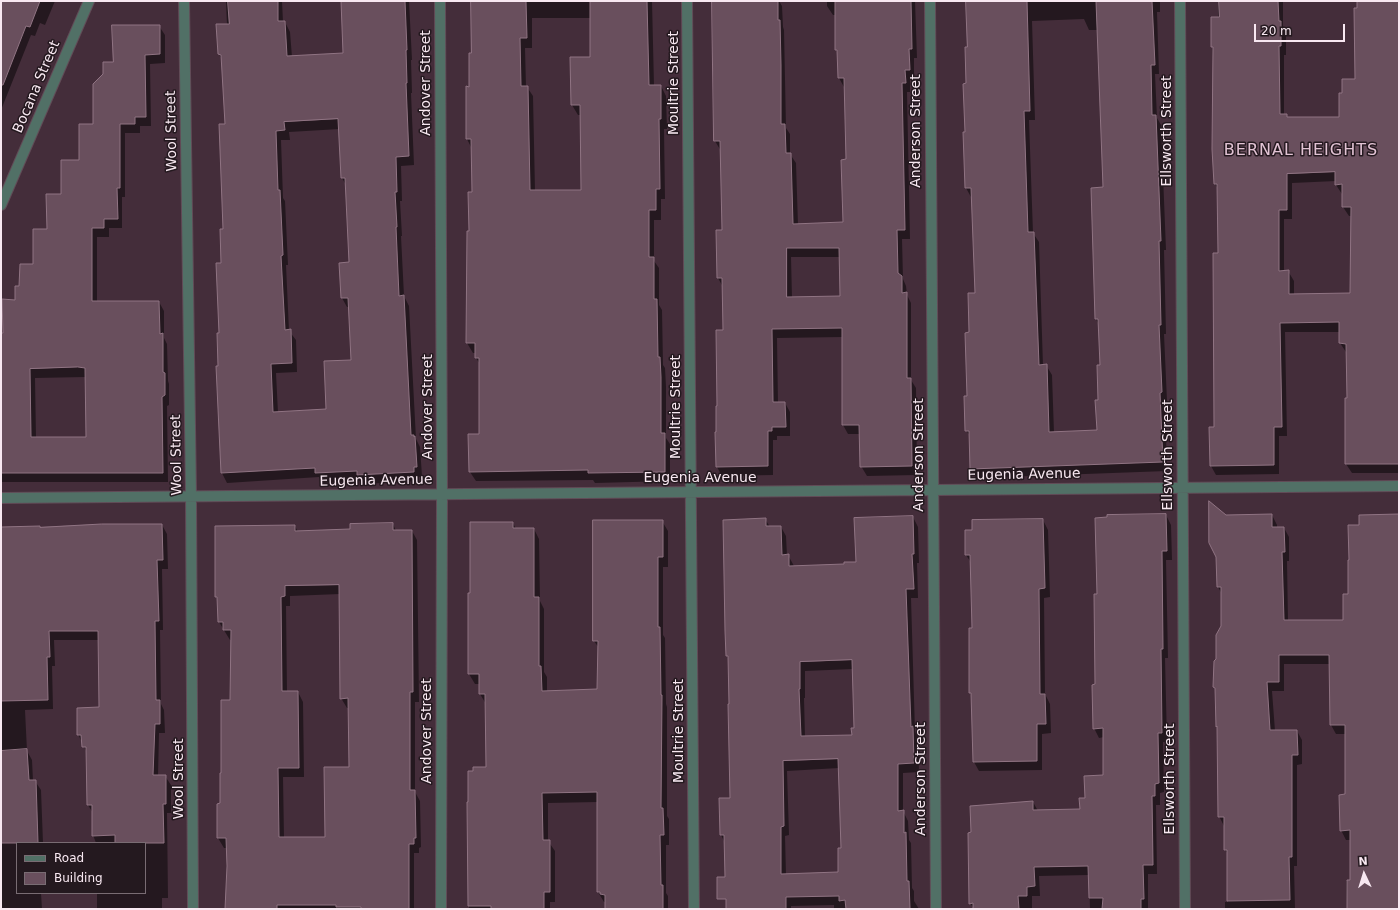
<!DOCTYPE html>
<style>
body{margin:0}
#map{position:relative;width:1400px;height:910px;overflow:hidden;background:#442d3a;font-family:"DejaVu Sans",sans-serif}
canvas{display:block}
.frame{position:absolute;inset:0;border:2px solid #f8e8f1;pointer-events:none}
.legend{position:absolute;left:16px;top:842px;width:130px;height:52px;box-sizing:border-box;background:#24191f;border:1px solid #796c73;margin:0;padding:5px 7px;list-style:none;font-size:12px;color:#f8e8f1}
.legend li{display:flex;align-items:center;gap:8px;height:20px}
.legend b{width:20px;border:1px solid #796c73}
.north{position:absolute;left:1344px;top:854px;width:40px;height:40px;-webkit-text-stroke:3px #24191f;paint-order:stroke;rotate:356deg;font-size:11px;font-weight:700;line-height:16px;text-align:center;color:#f8e8f1}
.north::after{content:'';display:block;margin:auto;width:14px;height:18px;background:#f8e8f1;clip-path:polygon(50% 0,100% 100%,50% 72%,0 100%)}
.scale{position:absolute;left:1254px;top:24px;width:91px;height:18px;box-sizing:border-box;border:2px solid #f8e8f1;border-top:0;padding-left:5px;font-size:12px;line-height:14px;white-space:nowrap;color:#f8e8f1;-webkit-text-stroke:3px #24191f;paint-order:stroke}
</style>
<div id="map">
<canvas width="1400" height="910"></canvas>
<div class="frame"></div>
<ul class="legend">
<li><b style="height:5px;background:#517066"></b>Road</li>
<li><b style="height:11px;background:#694f5d"></b>Building</li>
</ul>
<div class="north">N</div>
<div class="scale">20 m</div>
</div>
<script>
const c = document.querySelector('canvas').getContext('2d');
c.lineJoin = 'round';
function fillPath(path, color) { c.fillStyle = color; c.fill(path, 'evenodd'); }
function trace(path, color, width, dash) { c.strokeStyle = color; c.lineWidth = width; c.lineCap = dash ? 'butt' : 'round'; c.setLineDash(dash || []); c.stroke(path); }
function label(font, color, halo, rows, align = 'center') {
  c.font = font + ' "DejaVu Sans",sans-serif'; c.lineWidth = 3; c.setLineDash([]); c.textBaseline = 'middle'; c.strokeStyle = halo; c.fillStyle = color; for (const [text, x, y, turn = 0] of rows) {
    c.save(); c.translate(x, y); c.rotate((+turn || 0) * Math.PI / 180); c.textAlign = isNaN(turn) ? turn : align; if (halo) c.strokeText(text, 0, 0); c.fillText(text, 0, 0); c.restore();
  }
}
fillPath(new Path2D(`
 M1 1H55L45 25 40 23 35 36 31 35 1 110Z
 M226 1H282L283 22H285L290 32 292 57 344 54 342 1H409L412 60H411L412 93H411L414 165 401 166 402 201H400L402 236H401L404 296 409 306 416 439 420 447 422 476 419 477V481L363 484 361 481 322 483 319 477 227 483 222 473 217 367H219L221 334 224 230 226 124 223 61 219 54 227 25ZM340 129 342 178 346 185 350 263 342 298 347 307H350L352 361 327 410 278 413 276 373 297 372 296 340 289 331 286 265H288L285 201 283 198 281 140H290L289 132Z
 M471 1H652L654 86H661L666 96 667 129H664L665 199H661V220H654V261L659 268V305L662 310 663 365 665 368 666 387V438L670 444V481L595 483 593 480 476 481 470 472 480 435V364L476 358V353H473L467 343 470 232 473 193 472 149 467 139 472 54ZM532 18H591V58L572 105 578 115H581L582 191H535L533 96 527 87H526L525 48H532Z
 M713 1H779L782 6 783 27 784 30 786 128 790 134V154L796 163 798 225 844 223 847 160 844 87 839 78 838 54 836 50V15H833L827 6V1H915L917 58H914V79H910V92H907L910 239H902L903 279 906 286 907 295 911 303V380L916 388 917 475 867 476 861 466V434H848L843 425V337L777 338 778 403H785L790 412V436H777V440H773V475L722 476 717 467 718 407 724 331 723 287 718 278 717 231H723L721 151 715 141ZM791 257H840L841 297 792 298Z
 M967 1H1160V12H1157L1159 74H1155L1157 118 1161 125 1166 250H1164L1166 334H1164L1167 401 1165 402 1167 471 976 478 971 468 970 436 966 430 970 333 976 294 973 197H971L966 188 964 133H966L968 48ZM1084 19 1089 30H1098L1104 188 1092 189 1096 319 1099 325 1101 366 1098 431 1054 433 1052 375 1046 365 1043 366 1039 242 1033 233 1029 120H1035L1032 21Z
 M1218 1H1283V26L1286 31V55H1284V115H1286L1288 118H1340L1343 93 1356 80 1358 1H1399V473H1352L1346 464V399H1348L1347 352H1346L1340 343V332H1285L1287 436H1279V474L1216 475 1211 466 1215 428 1219 254V191L1215 184 1212 18H1218ZM1336 181V185L1342 194H1343V207L1349 216H1352L1351 294 1294 295V281L1288 271H1284V219H1292V183Z
 M159 26 165 35V63L150 64 151 126H140V133H125V197H122V228H109V237H97V302H159L164 311V338L167 344 168 381 169 384V405L167 406 168 482H1V334H4L20 287 34 265 62 195 80 161 94 125 114 63ZM86 377 87 438H36L35 378Z
 M1166 515 1171 525 1172 560H1166L1168 658H1165L1167 742H1163L1164 792 1160 793V805H1156L1157 874H1148V909H1090L1089 875 1039 876 1040 896H1032V909H974L970 903 1033 802 1038 811 1081 810 1086 799 1104 776V737L1099 738 1094 728 1098 595Z
 M1272 515 1277 525V528H1284L1289 537V561H1287L1288 621H1344L1349 595 1350 561 1360 526 1399 515V909H1347L1346 881H1351V840H1346L1341 830 1346 795V734H1336L1331 725 1330 664H1284V691H1272L1275 731H1297L1302 740V764L1297 765V866H1294L1295 909H1225V902H1228V854L1225 850 1224 826 1219 816 1217 660 1222 626V594L1218 587 1226 516Z
 M913 517 918 527 919 563H917L918 598H911L915 732 918 737 919 772 903 773V811L908 821 909 840 911 843 912 888 914 891V901L919 909H834V905L791 906V909H727L725 843 721 835 731 799 729 660 727 656 765 519 770 527H781L786 536 787 556 788 555 794 566 845 565 857 563ZM853 669 855 729 853 736 805 737 804 698H805V671ZM839 768 842 849 839 873 786 875 785 836 789 835 787 771Z
 M1043 520 1048 530 1050 597 1044 598 1045 694 1050 704 1051 733 1042 734V770L979 771 974 762 972 697 970 693 973 629 972 564 966 555Z
 M662 521 668 531V567H663V635L665 638 666 704 667 707V816L669 819V845H666V893L668 896V909H606V902H604L598 892V802L548 803V841L555 851V902H550V909H469L468 803 487 768 486 704 480 694V684H475L469 674 471 594 513 523 516 529H534L539 539 540 601 544 609V672L547 677V692L598 690 599 648 594 641Z
 M393 524 396 531H412L417 540 419 702H415V792L420 801 421 847 419 848V853H414V909H226L227 848H224L218 838 222 774 231 701 232 640H230L219 622V601L216 597 295 526 298 532 351 530ZM340 594 341 698 347 708H349L350 768 326 838H284L283 777H304L303 702 298 692H287L286 606H290V596Z
 M162 525 167 534 168 569H162L163 630H160L161 704 164 710 165 733H159L158 776H165L171 785V813H167L168 898H162V909H97V893H145V843H96L93 835V813L88 805V755L78 734 100 708 99 640H54L55 666H52L53 709 25 710 27 751 32 760 33 781H35L41 790 43 843H17V893H41L42 909H1V527L9 528Z`), '#0007');
const building = new Path2D(`
 M1 1H40L30 27 26 26 3 85H1Z
 M228 1H278V21H285L287 56 343 53 341 1H405L407 50H406L407 83H406L409 156 396 157 397 192H395L397 227H396L399 296 404 295 411 435H414V437L415 436 417 467H414V472L357 475V471L315 473V468L221 473 216 366H218L217 333H219L216 263H221L220 229H223L219 124H225L221 55 218 54 216 24H229ZM338 119 341 178H345L349 262 339 263 341 298H348L351 360 324 361 326 409 273 412 271 364 292 363 291 329 285 330 281 256 283 255 280 190H278L276 131 285 130 284 122Z
 M471 1H526L527 38H520L521 86H528L530 190H581L580 105H571L570 57H590V1H647L649 85H661V119H659L660 189H656V210H649V257H654V299H657L658 357H660L661 377V433H665V472L588 473V470L469 472 468 434H479V358H475V343H466L467 231H469L468 192H472L471 139H466V86L469 87V53H471Z
 M712 1H778V20H780L781 65V124H785L786 153H791L793 224 843 222 841 160 846 159 844 78H838L837 50H835V1H911L912 49H909L910 70H905L906 83H902L905 230H897L898 273 902 276V293L907 292V378H911L912 466 860 467 859 425H842V328L772 329 773 402H785L786 427H772V431H768V466L716 467 715 432H716V406H717L716 330H723L722 278H717L716 230H722L720 141H714ZM787 248H839L840 296 787 297Z
 M966 1H1027L1030 111H1024L1028 232H1034L1039 365 1047 364 1049 432 1097 430 1095 400H1098L1097 365H1100L1098 319H1095L1091 188 1103 187 1096 1H1152L1155 65H1151L1152 115H1156L1161 241H1159L1161 325H1159L1162 392 1160 393 1163 462 970 469 969 431H965L964 396H967L965 333 969 332 968 293H975L971 188H965L963 132H965L963 84 966 83 965 47H967Z
 M1219 1H1278L1279 21H1281V46H1279L1280 114H1287V117H1339V93H1342V79H1355L1354 8H1357V1H1399V464H1345V398H1347L1346 344 1339 343V322L1280 323 1282 427H1274V465L1210 466 1209 427H1214L1213 253H1218L1217 184H1214L1212 149 1213 47H1211V17H1219ZM1335 172V185L1342 184V207H1351L1350 293 1289 294V270L1279 271V210H1287V174Z
 M112 25H160V54L145 55 146 117H135V124H120V188H117L118 219H104V228H92V301H159L160 334 163 333V372L165 373V395L162 397 163 473H1V333H3L2 299 15 300V286H19L20 264H33V229H47L46 194H61V160H79V124H93V84L103 74V62H113ZM78 367 85 368 86 437H31L30 369Z
 M1209 501 1226 515 1272 514V527H1284L1285 552H1282L1284 620H1343V594H1348V560H1349L1348 525H1359V515L1399 514V909H1347V880H1350V830L1340 831 1339 795 1345 794V725H1330L1329 655H1279V682H1267L1270 730H1297L1298 755H1292V857H1289L1290 900 1227 901V850H1224V817H1218L1217 726 1216 727 1215 688 1213 687 1214 661 1216 659V635L1221 626V587H1217L1216 557 1209 543Z
 M1166 514 1167 551H1162L1163 649H1161L1162 733H1158L1159 783 1155 784V796H1152L1153 865H1143L1144 899H1141V909H1102L1103 898H1089L1088 866 1034 867 1035 886 1027 887V896H1018L1019 909H973V903L969 904 968 833 971 832 970 806 1033 801V810L1080 809 1079 798H1085L1084 776 1103 775V728L1093 729 1092 685 1095 684 1094 594H1097L1095 518 1107 517V515Z
 M913 516 914 554H912L914 589H906L911 727 913 726 914 763 898 764V811L904 810V833L906 832 907 881H909L910 909H846L845 900 839 901V896L786 897V909H726V899H717V877H725L724 835H720L719 798H730L728 704H729L728 656H726L725 631 723 520 766 518V526H781L782 555 789 554V566L844 564V562H856L854 518ZM852 660 854 728H851L852 735 801 736 799 689H800V662ZM838 759 841 848H838V872L781 874V827L784 826 783 761Z
 M1043 519 1045 588 1039 589 1040 694H1045L1046 724H1037V761L973 762 971 693H969V628H972L970 555H965V530H972V520Z
 M593 520H663V557H658V627H660L661 695H662L661 808H663L664 835H660L661 885H663V909H605V895L600 894V892H597V792L542 793 543 840H550V892H544V909H491V906H468L467 802H468V771H473V767H486L485 694H479V674H468V593H470V522H513V528H534V597H539V666H541L542 691 597 689 598 641H593Z
 M393 523V530H412L413 692H410V790H415L416 838H414V844H409V909H361V907H336V905H277V909H225L227 866 226 838H217V804L220 803V773H221V700H230L231 630H223V622H218L217 597H215V526L295 525V531L350 529V524ZM339 585 340 699 348 698 349 767H324L325 837H279L278 768H299L298 691H282L281 597 285 596V586Z
 M102 524H162L163 560H157L159 621H155L156 700H160V724H155L153 775H166V804H163L164 843H115V835L92 836V805H87L86 747H82L81 735H77V708L99 707 98 631H49L50 657H47L48 700 1 701V527L40 526V527Z
 M27 749 29 780H36L38 843H1V751Z`);
fillPath(building, '#694f5d');
trace(building, '#907483', 1);
const street = new Path2D(`
 M184 1 191 496 193 909
 M440 1 442 494 441 909
 M687 1 694 909
 M930 1 936 909
 M1180 1 1185 909
 M1 205 89 1
 M1 498 1399 486`);
trace(street, '#614b57', 12);
trace(street, '#517066', 10);
label('14px', '#f8e8f1', '#24191f', [
 ["Andover Street",426,83,-90],
 ["Moultrie Street",674,83,-90],
 ["Bocana Street",37,87,-67],
 ["Wool Street",172,131,-91],
 ["Anderson Street",916,131,-90],
 ["Ellsworth Street",1167,131,-90],
 ["Andover Street",428,407,-90],
 ["Moultrie Street",676,407,-90],
 ["Wool Street",177,455,-91],
 ["Anderson Street",919,455,-90],
 ["Ellsworth Street",1168,455,-90],
 ["Eugenia Avenue",1024,475,-1],
 ["Eugenia Avenue",700,478],
 ["Eugenia Avenue",376,481,-1],
 ["Andover Street",427,731,-90],
 ["Moultrie Street",679,731,-90],
 ["Wool Street",179,779,-90],
 ["Anderson Street",921,779,-90],
 ["Ellsworth Street",1170,779,-90]
]);
c.letterSpacing = '1px';
label('16px', '#e2c3d4', '#24191f', [
 ["BERNAL HEIGHTS",1301,151]
]);
c.letterSpacing = '0px';
</script>
